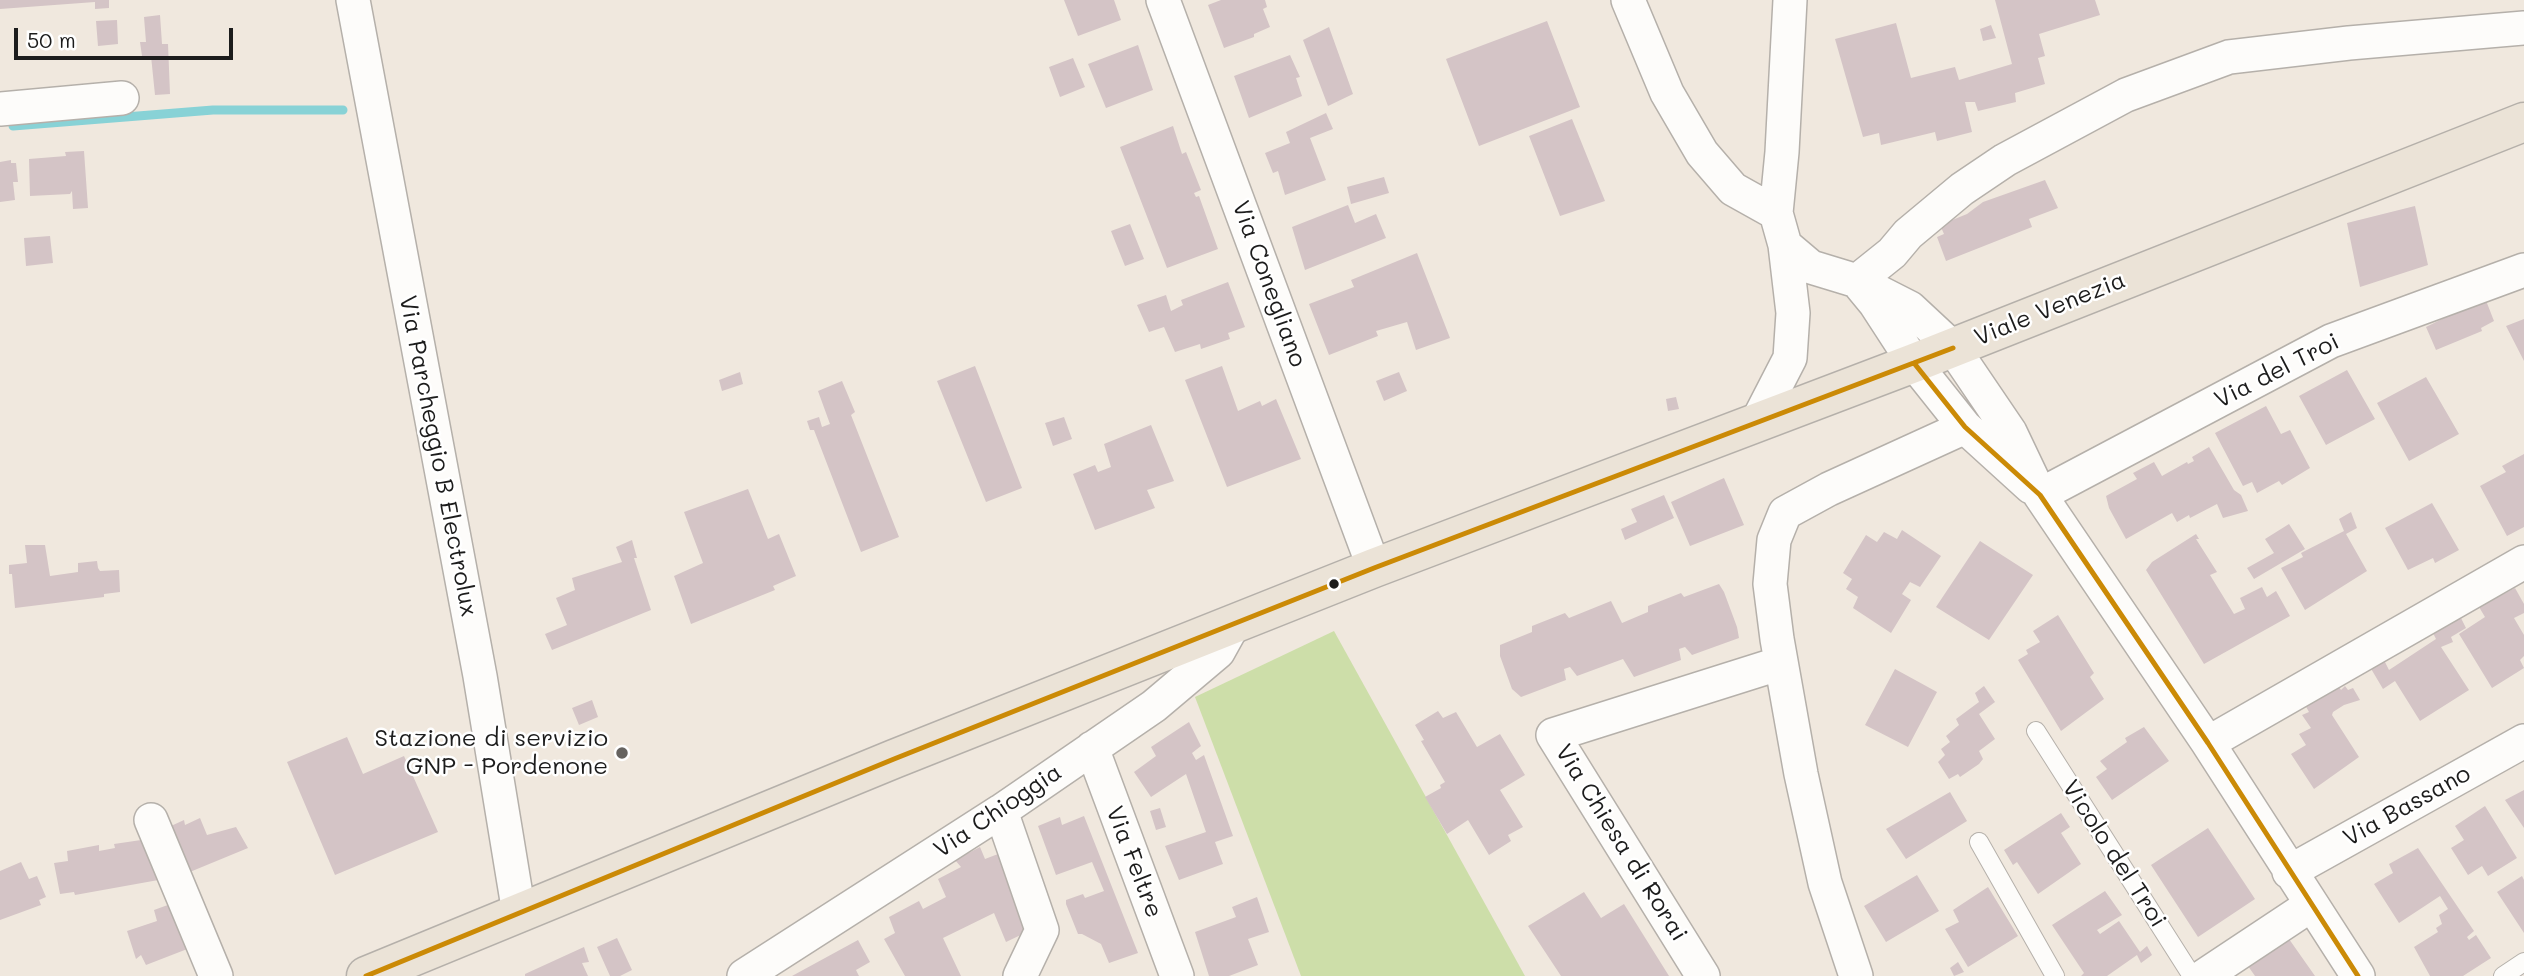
<!DOCTYPE html>
<style>
body{margin:0}
#map{position:relative;width:2524px;height:976px;overflow:hidden;background:#f0e8de;font-family:Mali,sans-serif}
canvas{display:block}
.scale{position:absolute;left:14px;top:28px;width:219px;height:32px;box-sizing:border-box;border:4px solid #1c1c1c;border-top:0;padding-left:9px;font-size:21px;line-height:24px;white-space:nowrap;color:#1c1c1c;-webkit-text-stroke:5px #fff;paint-order:stroke}
</style>
<div id="map">
<canvas width="2524" height="976"></canvas>
<div class="scale">50 m</div>
</div>
<script>
const c = document.querySelector('canvas').getContext('2d');
c.lineJoin = 'round';
function fillPath(path, color) { c.fillStyle = color; c.fill(path, 'evenodd'); }
function trace(path, color, width, dash) { c.strokeStyle = color; c.lineWidth = width; c.lineCap = dash ? 'butt' : 'round'; c.setLineDash(dash || []); c.stroke(path); }
function label(font, color, halo, rows, align = 'center') {
  c.font = font + ' Mali,sans-serif'; c.lineWidth = 5; c.setLineDash([]); c.textBaseline = 'middle'; c.strokeStyle = halo; c.fillStyle = color; for (const [text, x, y, turn = 0] of rows) {
    c.save(); c.translate(x, y); c.rotate((+turn || 0) * Math.PI / 180); c.textAlign = isNaN(turn) ? turn : align; if (halo) c.strokeText(text, 0, 0); c.fillText(text, 0, 0); c.restore();
  }
}
fillPath(new Path2D(`
 M1334 631 1525 976H1301L1195 697Z`), '#cddea9');
trace(new Path2D(`
 M13 126 213 110H343`), '#88d2d6', 9);
fillPath(new Path2D(`
 M0 0H109V8L95 9V2L0 9Z
 M1064 0H1114L1121 20 1078 36Z
 M1221 0H1265L1267 7 1263 9 1270 27 1254 34V37L1224 48 1208 5Z
 M1995 0H2095L2100 15 2039 34 2045 56 2038 58 2045 84 2015 93 2016 102 1978 111 1975 102H1965L1972 132 1937 141 1935 132 1881 145 1879 133 1863 137 1835 39 1896 23 1911 78 1955 67 1959 80 2012 64Z
 M160 15 162 44H168L170 94 155 95 151 56H142L140 42H146L144 17Z
 M117 20 118 44 98 46 96 21Z
 M1547 21 1580 107 1479 146 1446 59Z
 M1991 25 1996 38 1983 41 1980 29Z
 M1329 27 1353 94 1328 106 1303 40Z
 M1138 45 1153 90 1106 108 1088 64Z
 M1290 55 1300 77 1296 78 1302 96 1249 118 1234 76Z
 M1073 58 1085 87 1060 97 1049 67Z
 M1326 113 1333 129 1310 138 1326 180 1285 195 1278 171 1273 173 1265 153 1290 143 1286 132Z
 M1572 119 1605 201 1560 216 1529 136Z
 M1173 126 1182 154 1186 152 1201 190 1194 193 1196 197 1199 196 1218 249 1167 268 1120 147Z
 M84 151 88 208 73 209 72 191 70 194 30 196 29 159 66 156 65 152Z
 M11 160V163H16L18 182H13L15 200 0 202V162Z
 M1384 177 1389 193 1351 204 1347 187Z
 M2045 180 2058 208 2029 219 2032 227 1946 261 1937 237 1944 234 1940 225 1967 214 1983 202Z
 M1348 205 1355 223 1376 214 1386 238 1305 270 1292 227Z
 M2415 206 2428 265 2360 287 2347 223Z
 M1130 224 1144 259 1125 266 1111 231Z
 M50 236 53 263 26 266 24 238Z
 M1417 253 1450 338 1416 350 1407 322 1376 331 1378 336 1329 355 1309 304 1354 287 1351 280Z
 M1228 282 1245 327 1228 333 1230 339 1201 349 1200 344 1175 352 1164 327 1149 332 1137 305 1166 295 1171 311 1183 305 1181 300Z
 M2485 298 2494 321 2481 328 2482 331 2436 350 2426 327 2444 318 2443 314Z
 M2524 319V361L2506 326Z
 M975 366 1022 488 986 502 937 381Z
 M1222 366 1238 411 1260 401 1262 406 1276 399 1301 459 1227 487 1185 380Z
 M2347 370 2375 419 2326 445 2299 396Z
 M740 372 743 384 722 391 719 380Z
 M1399 372 1407 391 1384 401 1376 381Z
 M2426 377 2459 434 2409 461 2377 403Z
 M842 381 855 412 851 415 899 537 861 552 814 430H810L807 421 819 417 822 427 830 424 818 391Z
 M1676 397 1679 409 1668 411 1666 399Z
 M2266 406 2281 434 2290 430 2310 468 2282 485 2279 481 2257 493 2252 482 2243 486 2215 433Z
 M1064 417 1072 439 1053 446 1045 423Z
 M1151 425 1174 481 1147 490 1155 508 1095 530 1073 474 1095 465 1098 472 1111 467 1104 444Z
 M2209 447 2234 490 2241 495 2248 511 2223 518 2217 504 2190 518 2189 515 2177 522 2172 513 2126 539 2109 508 2106 496 2137 479 2133 473 2154 462 2162 476 2187 462 2188 464 2194 461 2192 457Z
 M2524 454V527L2507 536 2480 486 2506 472 2502 466Z
 M1724 478 1744 525 1690 546 1671 502Z
 M748 489 768 539 779 534 796 576 773 586 775 590 691 624 674 576 703 563 684 512Z
 M1664 495 1674 518 1625 540 1621 529 1637 522 1631 509Z
 M2432 503 2459 550 2435 563 2433 558 2408 570 2385 528Z
 M2351 512 2357 528 2346 534 2367 571 2305 610 2281 568 2303 557 2301 553 2344 531 2339 519Z
 M2289 524 2305 549 2254 579 2247 568 2274 553 2265 539Z
 M1902 530 1941 556 1920 587 1910 582 1902 594 1911 600 1891 633 1853 608 1858 597 1846 589 1852 579 1843 573 1866 535 1877 542 1884 532 1897 539Z
 M2196 534 2199 539H2196L2217 572 2210 575 2234 614 2245 609 2240 598 2262 587 2267 597 2276 591 2290 616 2204 664 2146 570 2152 562Z
 M632 540 637 558H634L651 610 552 650 545 634 567 625 556 598 575 590 572 578 622 562 616 547Z
 M1980 541 2033 575 1989 640 1936 607Z
 M25 545H45L50 576 78 572V563L97 561 98 568 100 571 119 570 120 592 104 594V597L15 608 12 574H9V565L27 563Z
 M1719 584 1724 592 1737 627 1739 638 1692 655 1685 647 1679 649 1681 660 1634 677 1623 659 1577 676 1570 667 1564 669 1566 680 1521 697 1512 689 1500 656V645L1532 632V626L1565 613 1569 618 1611 601 1622 623 1648 612V606L1681 593 1684 597Z
 M2515 588 2524 604V613L2514 618 2524 635V656L2520 660 2524 668 2492 688 2459 634 2485 617 2479 607Z
 M2058 615 2094 673 2090 677 2104 699 2061 731 2018 660 2028 654 2026 650 2040 642 2033 631Z
 M2460 616 2466 628 2451 637 2453 642 2441 647 2469 690 2420 721 2395 681 2383 689 2370 667 2383 658 2389 670 2436 639 2432 631Z
 M1895 669 1937 692 1908 747 1865 725Z
 M2338 685 2341 690 2345 686 2348 690 2353 688 2360 700 2344 705 2333 712 2332 715 2359 757 2314 789 2291 754 2306 745 2299 734 2311 728 2302 715 2309 712 2305 705Z
 M1984 686 1995 702 1979 714 1995 739 1979 751 1983 759 1979 764 1960 777 1958 774 1949 779 1938 762 1945 755 1941 749 1950 742 1946 736 1959 725 1956 719 1979 702 1975 693Z
 M592 700 598 717 579 725 572 708Z
 M1438 711 1443 718 1456 712 1477 747 1500 734 1525 775 1500 790 1523 827 1508 835 1511 841 1489 855 1468 820 1447 834 1425 797 1441 788 1440 785 1445 782 1421 741 1424 740 1415 725Z
 M1189 722 1201 746 1192 753 1196 760 1204 755 1233 836 1215 842 1223 864 1179 880 1165 846 1206 832 1186 774 1151 797 1134 772 1156 756 1151 747Z
 M2144 727 2169 761 2112 800 2096 777 2107 769 2100 761 2127 742 2125 738Z
 M347 737 363 774 404 756 438 832 335 875 287 762Z
 M2524 790V828L2505 800Z
 M1950 792 1967 821 1906 859 1886 829Z
 M2485 806 2517 858 2488 876 2482 866 2468 875 2451 848 2464 840 2455 826Z
 M1160 808 1166 827 1156 830 1150 811Z
 M2061 813 2070 827 2061 833 2081 864 2038 894 2017 862 2013 865 2004 850Z
 M1084 816 1138 953 1109 963 1101 944 1082 934H1078L1066 904V900L1083 894 1085 898 1104 891 1092 862 1056 875 1038 826 1060 817 1062 825Z
 M200 818 207 835 236 827 248 848 185 874 171 826 184 820 185 825Z
 M2208 828 2255 899 2198 937 2151 865Z
 M148 839 164 879 75 895 74 892 60 894 54 863 68 861 67 851 99 845V851L115 848 114 844Z
 M980 847 985 859 998 854 1027 932 1006 942 994 913 943 938 961 976H905L884 939 895 933 889 917 919 901 923 909 946 897 938 879 961 867 955 860Z
 M2418 848 2474 931 2467 937 2469 940 2476 935 2491 958 2463 976H2430L2414 947 2438 932 2436 928 2442 924 2439 915 2448 909 2440 896 2399 923 2374 884 2393 873 2389 864Z
 M21 862 29 879 37 876 46 897 39 900 41 905 0 920V871Z
 M1917 875 1939 911 1886 942 1864 906Z
 M2522 876 2524 880V933L2497 892Z
 M1988 887 2018 936 1968 967 1945 929 1959 922 1953 910Z
 M2105 891 2122 915 2097 930 2100 934 2119 921 2140 952 2147 946 2152 955 2141 963 2137 955 2107 976H2081L2084 973 2052 925Z
 M1584 892 1601 918 1624 904 1669 976H1561L1528 926Z
 M1257 897 1269 932 1248 939 1258 965 1229 976H1209L1195 932 1236 917 1232 907Z
 M176 902 195 946 146 965 141 955 136 959 127 931 157 921 154 910Z
 M617 938 632 970 620 976H610L597 947Z
 M2289 939 2315 976H2255L2248 966Z
 M858 940 870 962 856 970 859 976H792Z
 M584 947 589 962 582 963 588 976H525V974Z
 M1958 962 1964 972 1954 976 1950 968Z`), '#d4c4c6');
const service = new Path2D(`
 M2036 731 2192 976
 M1979 842 2055 976
 M2503 976 2524 962`);
const minor = new Path2D(`
 M353 0 480 676 519 913
 M1163 0 1374 568
 M1628 0 1667 93 1702 153 1733 189 1776 213
 M0 109 122 98
 M1785 245 1811 267 1857 281 1910 308 1953 348 2010 432 2040 495 2208 743 2358 976
 M1857 281 1892 253 1908 234 1962 189 2005 160 2126 95 2229 57 2349 43 2524 28
 M1861 286 1875 303 1914 363 1965 427 2031 487
 M1756 424 1790 358 1793 313 1785 245 1776 213 1782 152 1790 0
 M2040 495 2331 341 2524 270
 M2208 743 2524 562
 M1092 748 1177 976
 M1001 811 1042 930 1020 976
 M151 820 216 976
 M2289 872 2524 741
 M744 976 1001 811 1154 706 1218 652 1233 625
 M1703 976 1553 735 1781 663
 M1856 976 1825 883 1801 774 1777 639 1770 584 1774 540 1785 513 1829 489 1965 427
 M2204 976 2311 905`);
const primary = new Path2D(`
 M366 976 894 759 1374 568 1914 363 2524 122`);
trace(service, '#b5b0aa', 20);
trace(minor, '#b5b0aa', 36);
trace(primary, '#b5b0aa', 41);
trace(service, '#fdfcfa', 18);
trace(minor, '#fdfcfa', 33);
trace(primary, '#ebe3d7', 38);
trace(new Path2D(`
 M1914 363 1965 427 2040 495 2208 743 2358 976
 M366 976 894 759 1374 568 1953 348`), '#cb8a06', 5);
for (const [x, y, r, color] of [
 [1334,584,6,"#1c1c1c"],
 [622,753,7,"#666360"]
]) { const dot = new Path2D(); dot.arc(x, y, r, 0, 2 * Math.PI); c.fillStyle = color; c.fill(dot); trace(dot, '#fff', 2.5); }
label('24px', '#1c1c1c', '#fff', [
 ["Via Conegliano",1269,284,70],
 ["Viale Venezia",2050,309,-22],
 ["Via del Troi",2277,371,-27],
 ["Via Parcheggio B Electrolux",438,456,79],
 ["Via Bassano",2407,806,-29],
 ["Via Chioggia",998,811,-34],
 ["Via Chiesa di Rorai",1621,843,58],
 ["Vicolo del Troi",2114,854,57],
 ["Via Feltre",1134,862,69]
]);
label('24px', '#1c1c1c', '#fff', [
 ["Stazione di servizio",608,739],
 ["GNP - Pordenone",608,767]
], 'right');
</script>
